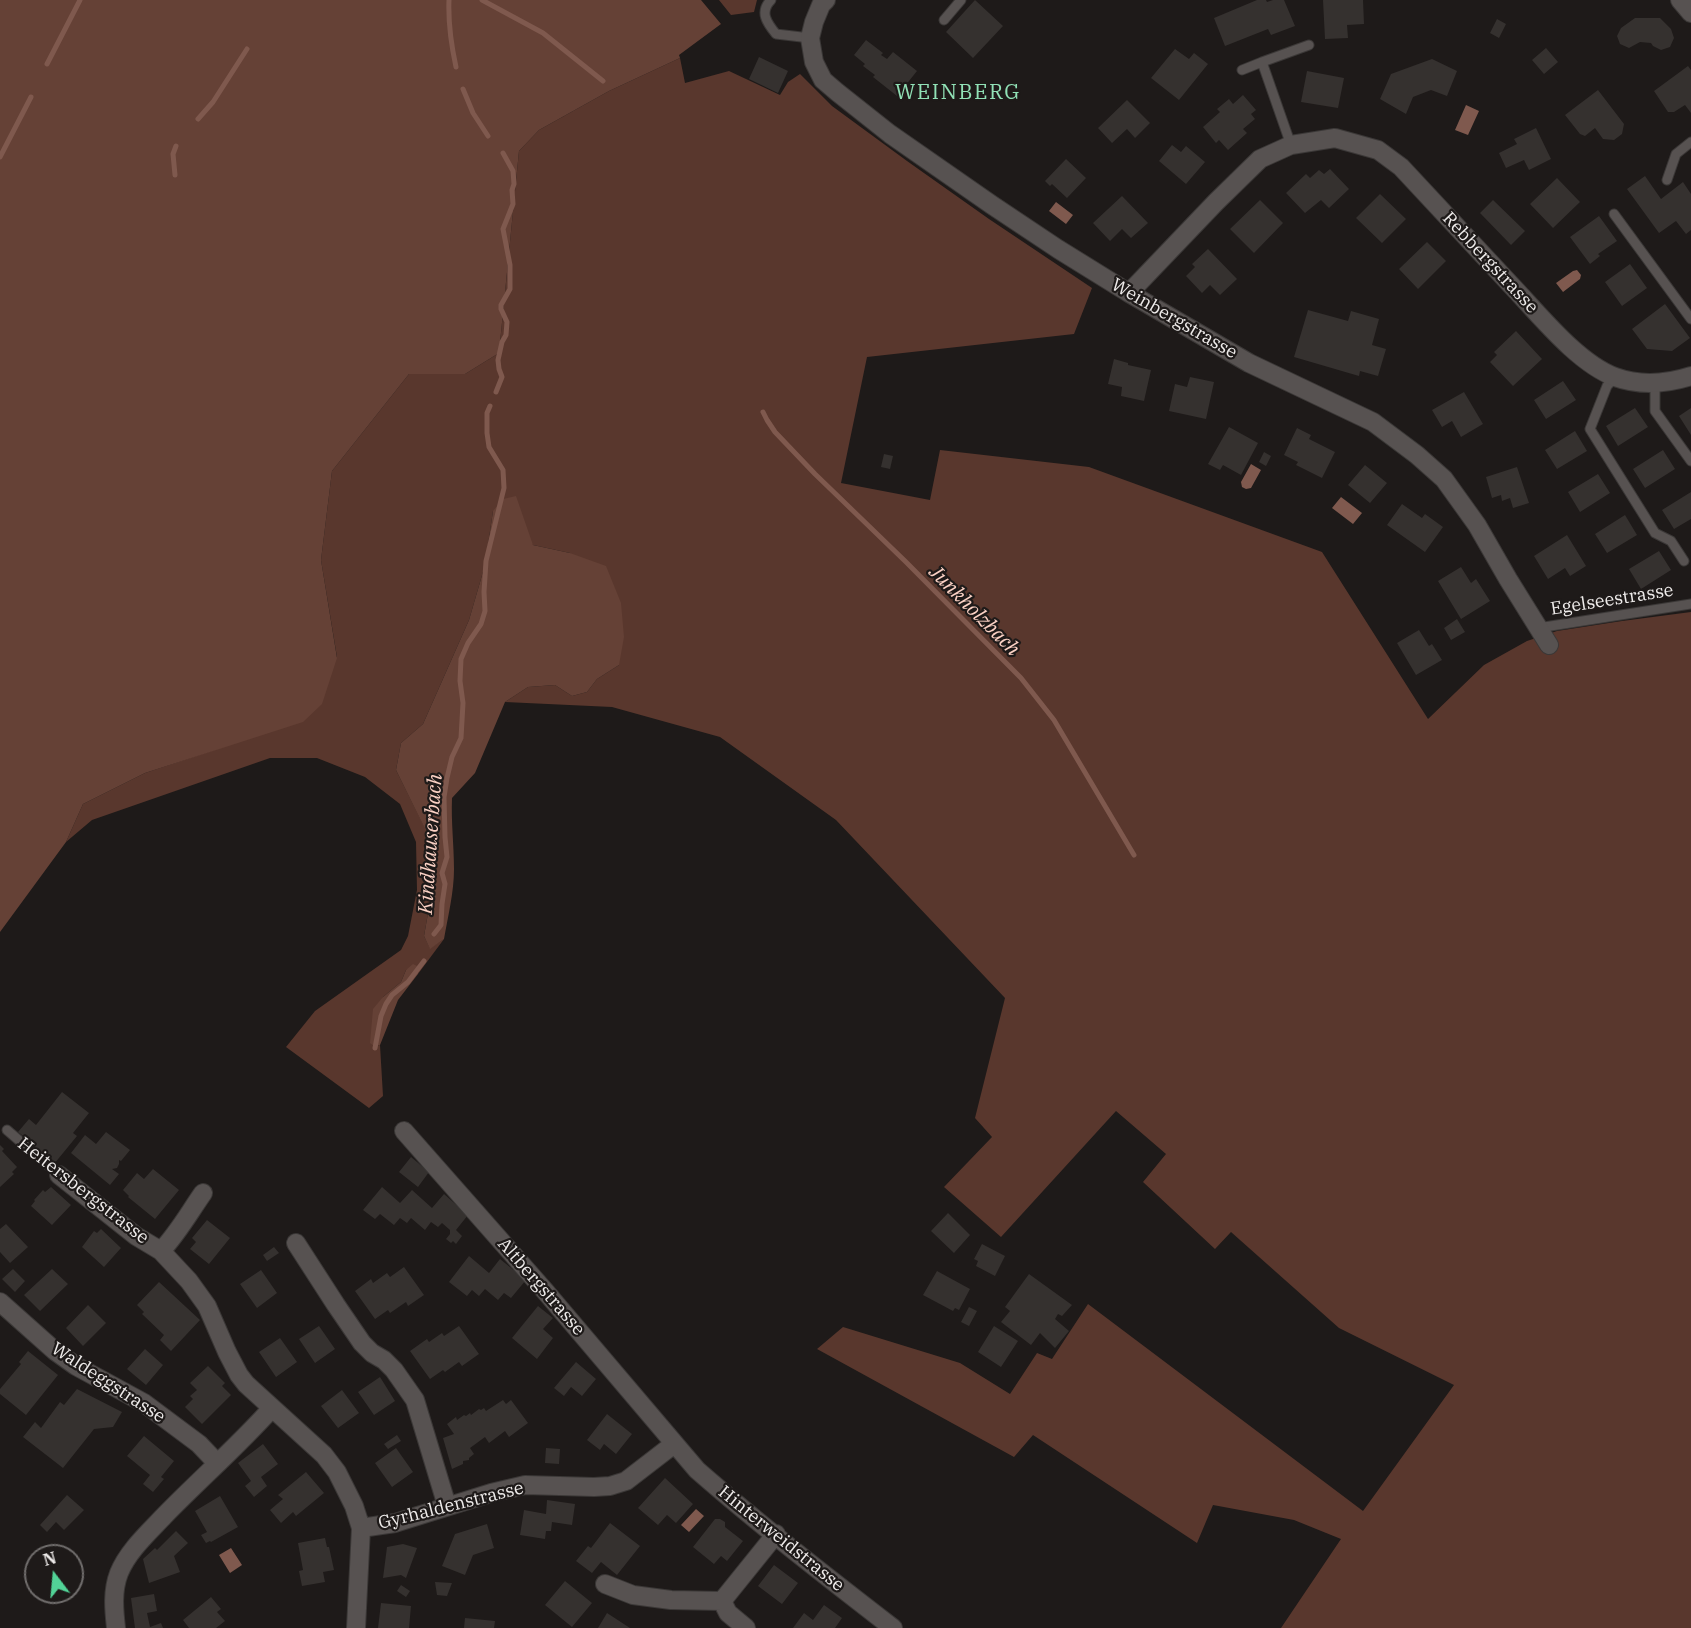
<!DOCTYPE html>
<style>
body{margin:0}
#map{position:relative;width:1691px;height:1628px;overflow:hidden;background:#1e1a19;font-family:"IBM Plex Serif",serif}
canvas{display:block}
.north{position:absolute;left:24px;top:1544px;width:60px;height:60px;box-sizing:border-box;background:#1e1a19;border:2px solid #716e6d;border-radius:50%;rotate:344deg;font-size:16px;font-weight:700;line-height:24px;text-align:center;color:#eeebea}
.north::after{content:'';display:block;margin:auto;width:21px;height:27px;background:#52d397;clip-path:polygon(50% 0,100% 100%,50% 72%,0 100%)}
</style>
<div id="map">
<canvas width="1691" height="1628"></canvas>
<div class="north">N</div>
</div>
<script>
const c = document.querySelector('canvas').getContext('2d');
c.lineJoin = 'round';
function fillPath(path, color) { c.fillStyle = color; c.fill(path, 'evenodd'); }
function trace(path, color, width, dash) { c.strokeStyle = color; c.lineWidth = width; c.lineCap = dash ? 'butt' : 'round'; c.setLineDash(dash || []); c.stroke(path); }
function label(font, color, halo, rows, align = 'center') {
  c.font = font + ' "IBM Plex Serif",serif'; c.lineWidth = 4.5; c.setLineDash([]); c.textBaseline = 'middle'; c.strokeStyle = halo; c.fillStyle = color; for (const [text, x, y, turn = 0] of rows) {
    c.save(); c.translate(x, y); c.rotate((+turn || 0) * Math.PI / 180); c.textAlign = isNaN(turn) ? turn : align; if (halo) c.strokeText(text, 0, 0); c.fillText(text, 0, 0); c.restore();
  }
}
fillPath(new Path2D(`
 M719 0H757L754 12 731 15Z
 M680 58 685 83 729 71 780 95 788 82 800 74 832 106 907 161 989 219 1092 288 1074 334 867 357 841 483 930 500 940 450 1089 467 1322 552 1428 719 1484 665 1527 641 1557 631 1622 621 1691 612V1628H1281L1341 1539 1294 1520 1213 1505 1197 1543 1033 1435 1014 1457 817 1349 843 1327 960 1363 1010 1394 1037 1353 1052 1359 1088 1304 1363 1511 1454 1385 1339 1328 1231 1232 1215 1249 1143 1182 1166 1154 1116 1111 1001 1237 944 1187 992 1137 975 1118 1005 998 836 820 720 737 612 707 505 702 528 687 555 685 572 696 587 692 597 679 619 665 570 553 533 545 493 511 485 565 469 620 423 724 401 743 396 770 428 834 430 902 424 936 430 948 444 939 418 974 419 967 406 970 401 982 383 997 374 1046 380 1045 383 1096 369 1108 286 1047 315 1011 401 950 408 936 417 890 416 842 400 804 365 777 317 758H270L92 820 66 842 83 804 145 773 223 747 337 657 321 560 332 471 409 374H465L499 353 519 151 539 130 609 91Z`), '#59372d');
fillPath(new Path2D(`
 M0 0H701L721 24 679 55 680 58 609 91 539 130 519 151 499 353 465 374H409L332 471 321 560 337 658 322 704 303 722 145 773 83 804 66 842 0 932Z
 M516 496 533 545 570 553 606 566 621 603 624 637 619 665 597 679 587 692 572 696 555 685 528 687 505 702 475 773 452 798C451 822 454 845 454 869 454 892 448 916 444 939L430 949 424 936 430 902 428 835 396 770 401 743 423 724 469 620 485 565 493 511 503 499Z
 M413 964 419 967 418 974 398 1000 380 1045 374 1046 370 1043 373 1009 383 997 401 982 406 970Z`), '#654136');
fillPath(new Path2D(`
 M1466 105 1479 111 1468 135 1455 130Z
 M1056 202 1073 215 1066 224 1049 211Z
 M1577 270 1581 275 1580 279 1563 292 1556 283 1573 271Z
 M1251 464 1261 470 1251 488 1246 489 1242 487 1241 482Z
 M1341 497 1362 513 1353 524 1332 508Z
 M696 1509 704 1516 689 1532 681 1525Z
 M231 1548 242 1565 230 1573 219 1555Z`), '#7f594e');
trace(new Path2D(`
 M449 0C448 24 451 44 456 67
 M482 0 543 33 603 81
 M47 64 80 0
 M463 89 473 113 488 136
 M198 119 213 102 247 49
 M0 157 31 97
 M175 175 173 154 176 146
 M496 392 502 377 499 369 498 360 502 342 506 335 507 322 501 309V305L510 289V265L503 229 513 204 512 190 514 184 513 171 503 153
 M763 412 767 420 775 432 815 474 906 562 1021 678 1054 720 1134 855
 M434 934 441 925 442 904 445 884 442 873 447 857 445 837 444 797 447 778 452 757 461 738 463 703 460 681 461 659 468 643 481 624 485 611 484 592 486 561 504 488 503 470 489 447 487 433V413L490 406
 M375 1048 381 1016 386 1004 392 995 408 982 424 961`), '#7f594e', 5);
fillPath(new Path2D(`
 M975 0 1003 26 973 58 946 32Z
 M1257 0H1266L1267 2 1273 0H1284L1295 26 1271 35 1268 29 1225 46 1214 18Z
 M1323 0H1363L1364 24 1347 25 1348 38 1325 39Z
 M1635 18H1660L1671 29 1674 38 1670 47 1661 50 1653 46 1651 43 1640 42 1629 48 1620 44 1617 36 1621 28Z
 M1497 19 1506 24 1499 38 1490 33Z
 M866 40 883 53 881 55 887 59 893 52 917 71 897 96 873 77 875 75 863 66 865 64 854 55Z
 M1546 48 1558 62 1544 74 1532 60Z
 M1175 49 1189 59 1194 53 1208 64 1179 100 1151 78Z
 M759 57 788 71 778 93 749 79Z
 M1432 59 1457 71 1447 96 1431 90 1413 97 1406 114 1380 99 1391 74Z
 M1688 66 1691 70V113L1685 105 1674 112H1668L1654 91Z
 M1307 71 1344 78 1338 108 1301 102Z
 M1598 90 1624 124 1622 134 1614 140 1603 139 1595 128 1585 136 1580 134 1565 115Z
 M1243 95 1256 110 1251 114 1255 119 1243 129 1247 133 1228 150 1219 140 1216 143 1203 127 1220 112 1217 109 1229 99 1233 104Z
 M1127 100 1150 123 1135 138 1127 129 1112 143 1098 128Z
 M1536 128 1551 159 1529 170 1524 160 1506 168 1499 153 1517 144 1514 139Z
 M1172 145 1181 152 1186 146 1205 162 1186 184 1159 161Z
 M1066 159 1086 178 1067 198 1052 184 1050 186 1045 181Z
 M1330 169 1349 189 1329 208 1321 200 1305 213 1286 193 1306 174 1310 178 1319 170 1324 174Z
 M1645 176 1661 199 1683 182 1691 194V230L1686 234 1676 221 1659 233 1627 189Z
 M1557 178 1580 202 1553 228 1530 204Z
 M1380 194 1406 219 1382 243 1356 218Z
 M1122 196 1148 223 1131 238 1122 229 1110 241 1093 223Z
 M1260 200 1283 223 1254 253 1230 229Z
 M1493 200 1525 231 1511 245 1480 213Z
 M1599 216 1617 241 1598 254 1600 256 1590 264 1570 237Z
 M1427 242 1446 261 1418 289 1399 269Z
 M1208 249 1237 279 1220 295 1210 285 1202 293 1186 276 1195 267 1192 264Z
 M1630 264 1647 288 1622 306 1605 282Z
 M1665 304 1690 338 1672 351 1647 349 1632 329Z
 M1308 310 1348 321 1351 311 1379 319 1372 345 1386 349 1378 376 1360 371 1359 376 1294 357Z
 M1516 331 1542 359 1513 386 1490 362 1497 355 1494 352Z
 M1114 359 1128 363V365L1151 370 1144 401 1121 396 1122 387 1108 384Z
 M1190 377 1214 382 1206 419 1169 411 1175 384 1187 387Z
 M1563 381 1576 400 1546 419 1534 400Z
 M1464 392 1483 424 1461 437 1452 421 1442 427 1432 410Z
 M1635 408 1648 427 1618 446 1606 426Z
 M1691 408V435L1679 416Z
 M1229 427 1258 443 1241 475 1223 465 1220 470 1208 464Z
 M1297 428 1311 435 1309 439 1335 452 1322 478 1296 465 1298 462 1284 455Z
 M1575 431 1587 451 1557 469 1545 450Z
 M1663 450 1675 469 1645 488 1633 469Z
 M1264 452 1271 456 1266 466 1259 462Z
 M884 454 893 456 890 469 881 467Z
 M1365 465 1387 483 1370 503 1348 485Z
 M1517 467 1529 503 1513 508 1510 498 1502 501 1501 495 1492 498 1486 477Z
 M1598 474 1610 493 1580 512 1568 492Z
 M1691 492V519L1674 529 1662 510Z
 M1402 504 1422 518 1425 514 1443 527 1425 552 1387 525Z
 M1625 515 1637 535 1607 553 1595 534Z
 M1567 535 1586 566 1570 576 1565 568 1548 579 1534 556Z
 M1659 551 1671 570 1641 589 1629 569Z
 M1461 567 1471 583 1476 579 1490 601 1461 619 1438 581Z
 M1457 619 1465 632 1451 640 1444 628Z
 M1419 630 1429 646 1432 644 1442 660 1416 675 1397 643Z
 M62 1092 89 1113 73 1133 77 1136 54 1164 33 1147 35 1145 18 1132 29 1119 36 1125Z
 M106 1132 130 1150 121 1161 119 1160V1164L117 1168 112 1169 119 1174 110 1185 71 1153 85 1135 96 1144Z
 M0 1145 4 1149 2 1151 17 1167 12 1172 14 1174 0 1187Z
 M411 1157 429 1172 418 1187 399 1172Z
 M153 1169 179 1190 155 1219 128 1197 129 1196 123 1190 137 1173 144 1179Z
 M51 1187 71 1205 52 1225 31 1206 35 1201 34 1200 43 1190 45 1192Z
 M382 1187 400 1203 412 1190 432 1208 444 1194 468 1215 456 1230 462 1236 456 1244 453 1241 451 1243 446 1239 450 1234V1230L442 1223 438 1227 431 1222 425 1230 411 1218 407 1223 400 1218 394 1225 380 1214 375 1219 363 1210Z
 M948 1213 970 1235 954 1253 931 1231Z
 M207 1220 230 1238 209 1264 190 1249 196 1242 192 1238Z
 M6 1224 28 1247 10 1263 0 1252V1229Z
 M101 1229 121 1248 104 1267 82 1247 94 1231 97 1233Z
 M982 1244 1005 1256 995 1276 976 1266 978 1261 974 1259Z
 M274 1247 279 1253 267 1261 263 1255Z
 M469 1256 489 1273 500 1259 526 1280 511 1298 504 1293 498 1300 485 1289 479 1296 472 1290 467 1296 449 1282Z
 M404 1267 424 1295 408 1306 406 1302 390 1313 388 1310 375 1319 355 1291 371 1279 373 1283 387 1273 390 1277Z
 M13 1269 25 1281 15 1292 2 1279Z
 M52 1269 68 1284 40 1311 24 1295Z
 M261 1270 277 1293 257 1308 240 1284Z
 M937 1271 970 1289 959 1310 955 1308 953 1311 923 1295Z
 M1029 1274 1072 1305 1062 1316 1058 1314 1055 1319 1069 1331 1055 1348 1040 1333 1031 1345 1001 1322 1010 1311 1005 1307Z
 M159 1282 200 1320 171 1351 160 1340 164 1335 142 1314 144 1312 137 1305Z
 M88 1305 106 1323 83 1346 66 1328Z
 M538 1306 553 1318 543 1329 553 1338 537 1359 512 1338Z
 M969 1307 977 1311 969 1326 961 1322Z
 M319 1326 335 1349 315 1363 299 1339Z
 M459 1326 479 1354 462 1366 459 1362 445 1372 443 1370 430 1379 410 1351 427 1339 429 1342 442 1333 444 1336Z
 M994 1326 1018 1341 1001 1367 978 1352Z
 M280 1338 297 1362 276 1377 259 1352Z
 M145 1349 163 1365 146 1385 127 1369Z
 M28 1351 58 1375 26 1415 0 1394V1389L21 1364 19 1362Z
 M576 1362 596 1379 582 1396 571 1387 564 1396 554 1388Z
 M208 1366 225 1383 222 1386 231 1395 202 1424 185 1407 193 1399 190 1396 197 1390 190 1383Z
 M380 1377 395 1401 374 1415 358 1392Z
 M77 1389 122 1412 113 1427 94 1429 63 1468 23 1437 35 1422 41 1428 60 1402 64 1405Z
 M342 1390 359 1413 338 1428 321 1406Z
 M503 1400 506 1404 511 1400 528 1423 509 1437 505 1431 489 1443 485 1437 470 1448 474 1454 469 1458V1460L463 1461V1464L452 1469 443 1438 454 1434 447 1424 456 1417 457 1420 464 1415 466 1416 470 1413 471 1415 479 1409 481 1410 484 1408 486 1411Z
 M607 1414 632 1434 616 1454 604 1444 600 1450 587 1440Z
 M397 1435 401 1441 388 1449 384 1444Z
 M144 1436 174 1461 161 1477 164 1479 153 1492 143 1484 150 1475 127 1456Z
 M263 1444 278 1464 261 1477 267 1486 254 1497 245 1486 251 1481 238 1463Z
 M396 1448 413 1472 392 1487 375 1463Z
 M546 1448 560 1449 559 1464 545 1463Z
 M306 1472 324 1493 296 1516 293 1512 281 1523 270 1510 283 1499 278 1495Z
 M665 1478 693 1504 676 1523 667 1515 658 1525 638 1508Z
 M67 1495 84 1510 64 1530 56 1522 47 1532 40 1525Z
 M220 1496 238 1527 211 1542 210 1541 206 1543 201 1535 207 1532 195 1511Z
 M547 1500 575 1504 572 1525 552 1522 551 1531H546L545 1539 520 1535 524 1510 546 1514Z
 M715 1519H720L725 1522V1527L743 1541 727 1561 721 1556 714 1564 693 1547Z
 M610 1523 640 1546 617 1575 601 1562 592 1573 576 1561 588 1546 591 1548Z
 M487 1524 494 1548 473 1555 465 1575 442 1566 455 1534Z
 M176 1531 188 1543 174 1556 180 1572 149 1583 143 1559 155 1548 157 1550Z
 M325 1538 327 1547H329L334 1570 323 1572 325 1582 302 1586 299 1571 303 1570 298 1543Z
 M403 1544 417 1548 406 1578 401 1575 383 1578 387 1547Z
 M774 1565 798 1583 782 1604 758 1586Z
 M565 1581 592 1603 572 1627 545 1605Z
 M435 1582 452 1583 447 1596 437 1595Z
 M401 1585 410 1591 406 1597 397 1591Z
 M154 1594 157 1611 147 1613 150 1627 161 1623 163 1628H135L131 1598Z
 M211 1597 221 1609 217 1612 225 1621 216 1628H189L183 1620Z
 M381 1603 411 1606 409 1628H378Z
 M824 1605 842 1618 835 1628H793L804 1613 813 1620Z
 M607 1613 630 1628H598Z
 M465 1618 495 1621 494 1628H464Z`), '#35312f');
const lane = new Path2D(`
 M771 0C759 12 767 23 776 34L810 38
 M944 20 961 0
 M1242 70 1262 62
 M1291 145 1262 62 1309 45
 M1667 180 1676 154 1691 142
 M1614 214 1691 319
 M1615 377 1607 386 1590 429 1655 533 1671 541 1684 561
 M1655 383V411L1691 461
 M1538 628 1691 604
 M7 1130 59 1175`);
const street = new Path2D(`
 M826 0 821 5 814 22 810 38 814 62 823 80 837 92 890 134 992 205 1058 249 1129 293 1249 363 1373 422 1417 455 1444 479 1477 525 1508 579 1549 645
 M1680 0 1691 13
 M1129 293 1216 202 1260 159 1291 145 1335 138 1378 150 1401 167C1437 206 1474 245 1510 284 1538 313 1577 363 1615 377 1640 386 1666 384 1691 376
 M404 1131 545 1291 697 1470C760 1525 827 1577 893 1628
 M59 1175 136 1236 161 1251 189 1281 207 1306 227 1352 239 1375 246 1384 324 1455 337 1472 354 1506 361 1528 356 1628
 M296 1243 336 1305 362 1343 372 1353 384 1360 394 1370 415 1400 447 1506
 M161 1251C178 1233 189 1213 203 1193
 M0 1302 55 1351 76 1366 144 1403 199 1444 217 1463
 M361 1528 395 1523 491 1493 525 1485 594 1487 610 1486 626 1481 674 1444
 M605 1584 633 1595 671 1600 722 1601 776 1534
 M722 1601 728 1613 746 1628
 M116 1628C114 1610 112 1591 119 1573 128 1551 148 1533 164 1516 200 1479 238 1446 272 1408`);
trace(lane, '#3b3837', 11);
trace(street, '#3b3837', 20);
trace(lane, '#575251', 9);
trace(street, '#575251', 18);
label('18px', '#eeebea', '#1e1a19', [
 ["Rebbergstrasse",1490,263,47],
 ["Weinbergstrasse",1174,319,30],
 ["Egelseestrasse",1612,600,-9],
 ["Heitersbergstrasse",83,1191,38],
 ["Altbergstrasse",541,1287,49],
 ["Waldeggstrasse",108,1383,33],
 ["Gyrhaldenstrasse",451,1506,-14],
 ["Hinterweidstrasse",781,1539,39]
]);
label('italic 20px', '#fcd2c5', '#1e1a19', [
 ["Junkholzbach",974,611,45],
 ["Kindhauserbach",431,844,-86]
]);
c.letterSpacing = '1.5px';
label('21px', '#91e1b6', '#1e1a19', [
 ["WEINBERG",958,93]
]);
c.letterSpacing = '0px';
</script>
